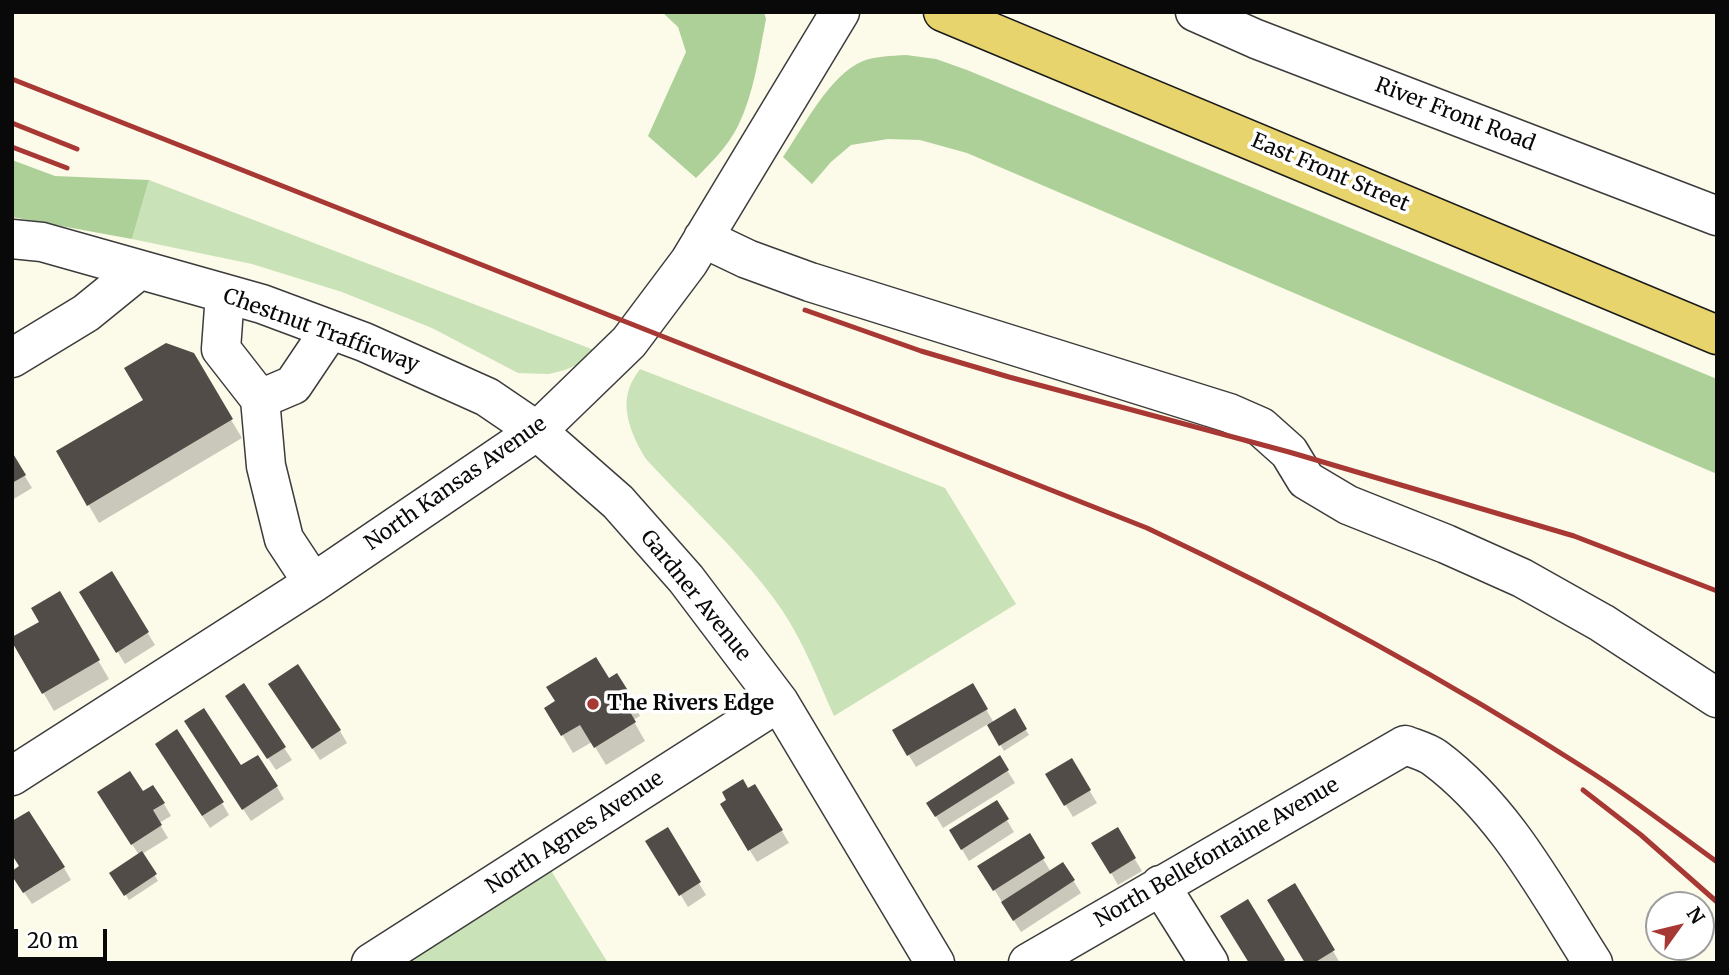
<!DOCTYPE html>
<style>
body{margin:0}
#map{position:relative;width:1729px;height:975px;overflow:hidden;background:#fcfae9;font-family:Merriweather,serif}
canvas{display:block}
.frame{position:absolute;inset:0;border:14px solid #090909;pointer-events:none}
.north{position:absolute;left:1645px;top:891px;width:70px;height:70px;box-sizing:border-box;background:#fff;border:2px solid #9d9d9d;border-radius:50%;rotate:56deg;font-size:19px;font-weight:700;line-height:28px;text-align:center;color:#090909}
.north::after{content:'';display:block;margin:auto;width:24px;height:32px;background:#a73834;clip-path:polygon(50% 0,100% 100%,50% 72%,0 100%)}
.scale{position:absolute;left:14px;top:929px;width:93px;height:32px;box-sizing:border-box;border:4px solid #090909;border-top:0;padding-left:9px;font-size:21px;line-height:24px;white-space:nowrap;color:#090909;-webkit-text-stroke:5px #fff;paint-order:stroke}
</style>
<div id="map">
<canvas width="1729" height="975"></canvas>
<div class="frame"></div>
<div class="north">N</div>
<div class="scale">20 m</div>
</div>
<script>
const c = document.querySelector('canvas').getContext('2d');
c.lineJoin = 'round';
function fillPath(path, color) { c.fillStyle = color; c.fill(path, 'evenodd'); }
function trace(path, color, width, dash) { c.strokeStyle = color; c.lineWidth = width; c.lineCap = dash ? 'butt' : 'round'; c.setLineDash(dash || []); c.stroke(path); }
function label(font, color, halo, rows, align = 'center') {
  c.font = font + ' Merriweather,serif'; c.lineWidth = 7; c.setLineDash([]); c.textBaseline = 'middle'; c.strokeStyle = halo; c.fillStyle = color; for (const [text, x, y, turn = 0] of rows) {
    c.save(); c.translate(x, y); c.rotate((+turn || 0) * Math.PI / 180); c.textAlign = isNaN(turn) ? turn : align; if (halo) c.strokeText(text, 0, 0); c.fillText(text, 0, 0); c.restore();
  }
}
fillPath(new Path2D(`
 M149 180 594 350 581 363 565 370 549 374 518 373 432 328 342 292 252 264 132 239Z
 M640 369 945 488 1016 604 834 716C818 680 804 643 782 610 746 557 690 507 646 459 634 440 621 412 629 389 631 382 636 375 640 369Z
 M550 869 608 963H400Z`), '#cae2b7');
fillPath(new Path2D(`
 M662 12H764L766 19C759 55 754 93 738 126 728 146 711 163 696 178L648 136 686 52 678 27Z
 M906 55 936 59 967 70 1717 379V474L967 153 920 140 888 139 851 145 831 162 812 184 783 157C803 128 830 74 863 61 877 56 891 56 906 55Z
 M12 160 55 176 149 180 132 239 12 217Z`), '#add099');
fillPath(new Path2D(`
 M192 355 242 438 99 523 58 452 145 401Z
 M12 455 32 488 12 500Z
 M111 574 155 645 125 664 81 592Z
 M59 594 109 679 54 711 12 639 42 622Z
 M617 676 640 716 633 720 645 741 606 765 592 742 573 753 547 709Z
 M972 685 994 723 1014 711 1029 735 1004 751 988 724 916 767 894 731Z
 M244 686 292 760 276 770 235 709Z
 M278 696 340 731 347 743 320 760Z
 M193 734 241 767 277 787 284 799 251 821Z
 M164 756 222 803 229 815 210 828Z
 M999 757 1015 783 943 828 928 803Z
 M1071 760 1097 803 1073 817 1047 774Z
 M755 786 789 843 757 862 722 805Z
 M143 794 164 804 171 816 159 823 168 838 142 854 158 881 129 900 112 873 139 855 106 804Z
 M996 802 1014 832 969 861 951 831Z
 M667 830 706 895 688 907 648 841Z
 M1117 830 1142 871 1118 885 1094 843Z
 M1029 836 1051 872 1063 864 1081 893 1021 932 980 867Z
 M64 868 71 880 32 904 19 885Z
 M1294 885 1340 963H1306Z`), '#0003');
fillPath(new Path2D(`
 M166 343 194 353 233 419 87 506 56 451 143 400 124 368Z
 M12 452 26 475 12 483Z
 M112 571 149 632 116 653 79 592Z
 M60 591 100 660 42 694 12 642V637L39 622 31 608Z
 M596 657 609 678 617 673 632 697 624 702 636 722 594 748 580 725 561 736 544 708 555 701 546 687Z
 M298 664 341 730 312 749 268 684Z
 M244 683 286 747 267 759 225 696Z
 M973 683 988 709 907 756 892 730Z
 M204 708 241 765 258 755 278 786 242 810 184 721Z
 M1015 708 1027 729 999 746 987 725Z
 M177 729 224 802 202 816 155 744Z
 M1000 755 1009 770 935 817 926 803Z
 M1072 758 1091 790 1064 806 1045 774Z
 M130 771 143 791 153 785 165 803 153 810 162 825 131 845 97 792Z
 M743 779 748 788 755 784 783 830 748 851 720 804 726 800 722 792Z
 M997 800 1009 819 961 850 949 830Z
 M29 811 65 867 23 893 12 876V871L19 866 12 855V821Z
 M668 827 701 882 679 896 645 841Z
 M1118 827 1136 858 1110 874 1091 843Z
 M1030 833 1045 858 993 891 977 866Z
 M142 851 157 874 124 896 109 873Z
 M1063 862 1075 880 1013 921 1001 902Z
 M1295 883 1335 950 1314 963H1305L1267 900Z
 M1248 899 1285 960 1281 963H1249L1220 916Z`), '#514c47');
const minor = new Path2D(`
 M1195 12 1256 39 1717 216
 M703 238 747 259 810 282 1229 413 1261 427 1289 452 1306 480 1348 505 1446 544 1522 578 1602 623 1717 698
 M12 239 42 242 262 304 364 342 487 397 537 431 618 502 686 579 779 702 935 963
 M225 294 221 349 260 399 266 466 284 539 313 583
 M12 358 86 313 139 270
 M260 399 293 385 330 330
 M12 776 313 583 537 431 629 342 689 262 840 12
 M1160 885 1209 963
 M371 963 779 702
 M1028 963 1405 745C1415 749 1427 752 1435 758 1505 810 1547 891 1593 963`);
const major = new Path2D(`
 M943 12 1717 335`);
trace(minor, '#3c3c3c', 41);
trace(major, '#1a1a1a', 41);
trace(minor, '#fff', 38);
trace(major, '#e8d46d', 38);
trace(new Path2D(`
 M12 79 1147 528C1300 600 1444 678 1586 769 1631 797 1674 831 1717 862
 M12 123 77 149
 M12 147 67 168
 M805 310 921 351 1009 377 1289 452 1574 536 1717 591
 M1583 790 1641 835 1717 902`), '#a73834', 5);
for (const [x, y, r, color] of [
 [593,704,7,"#a73834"]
]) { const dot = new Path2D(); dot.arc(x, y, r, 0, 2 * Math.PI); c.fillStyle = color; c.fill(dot); trace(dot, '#fff', 2.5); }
label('21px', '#090909', '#fff', [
 ["River Front Road",1455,115,21],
 ["East Front Street",1330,173,23],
 ["Chestnut Trafficway",321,331,20],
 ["North Kansas Avenue",456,484,-35],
 ["Gardner Avenue",695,596,51],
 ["North Agnes Avenue",575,833,-33],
 ["North Bellefontaine Avenue",1217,853,-30]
]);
label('bold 21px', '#090909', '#fff', [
 ["The Rivers Edge",607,704]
], 'left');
</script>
